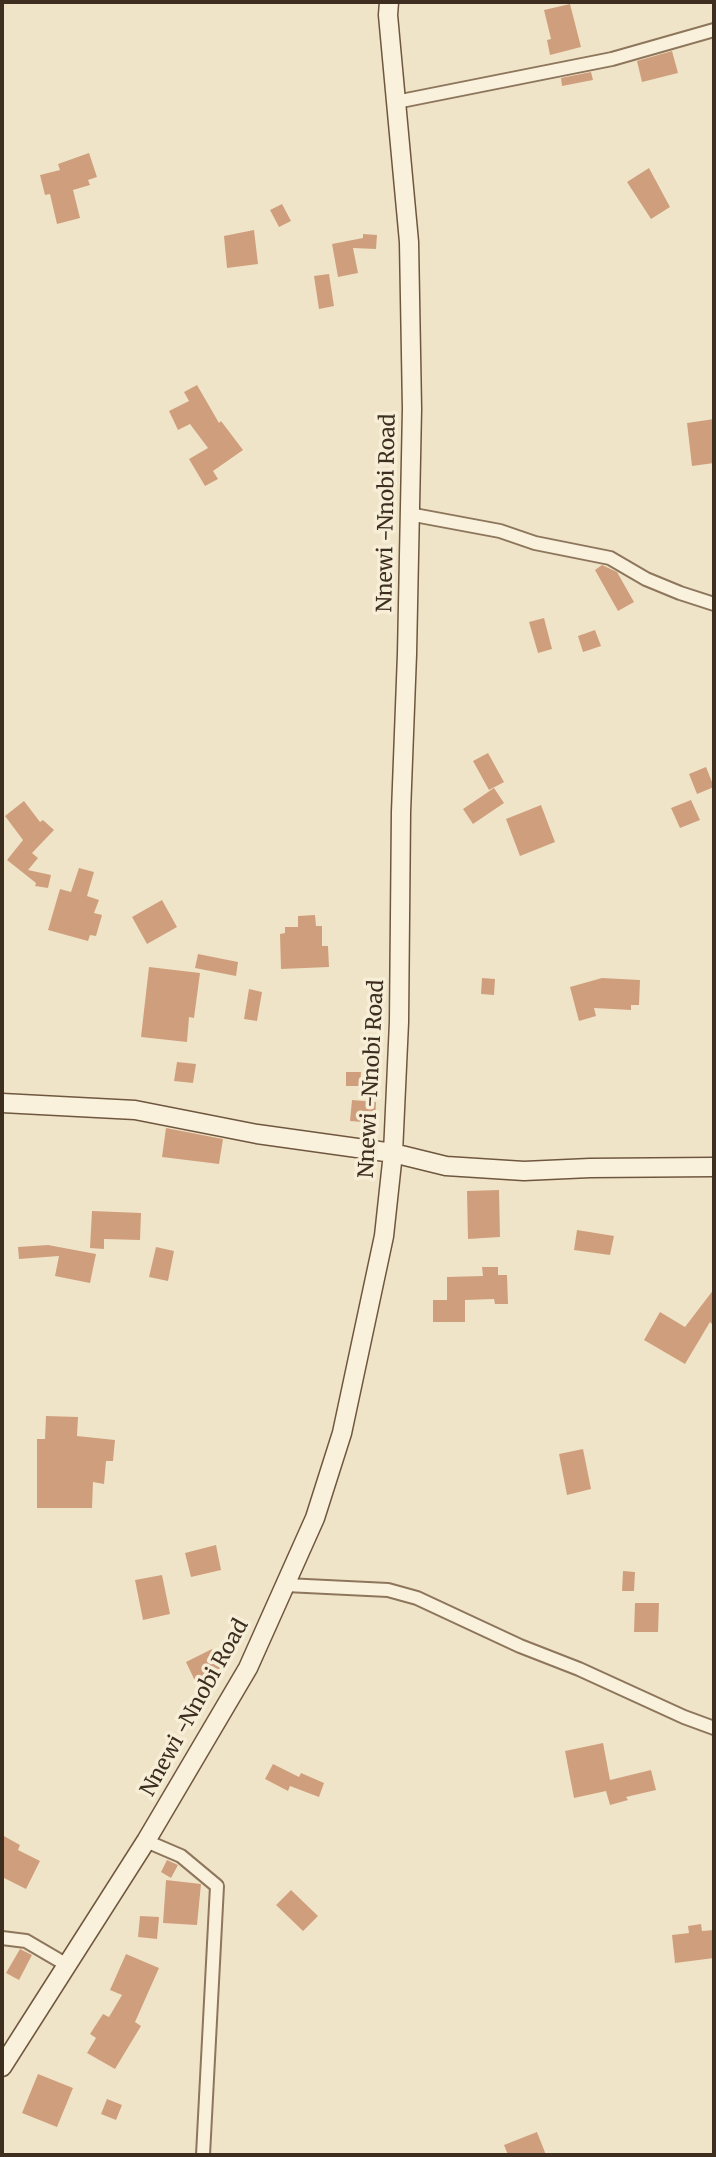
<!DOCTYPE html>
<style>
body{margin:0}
#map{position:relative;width:716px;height:2157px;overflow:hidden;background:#f0e4c8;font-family:Merriweather,serif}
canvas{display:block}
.frame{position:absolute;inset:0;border:4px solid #3d2e20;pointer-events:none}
</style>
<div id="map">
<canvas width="716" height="2157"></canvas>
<div class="frame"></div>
</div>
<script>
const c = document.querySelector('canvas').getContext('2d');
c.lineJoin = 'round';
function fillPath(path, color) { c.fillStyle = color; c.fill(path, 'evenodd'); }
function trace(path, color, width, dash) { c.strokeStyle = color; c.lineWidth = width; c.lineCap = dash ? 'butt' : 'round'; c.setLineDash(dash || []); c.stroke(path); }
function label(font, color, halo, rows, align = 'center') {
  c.font = font + ' Merriweather,serif'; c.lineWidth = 7; c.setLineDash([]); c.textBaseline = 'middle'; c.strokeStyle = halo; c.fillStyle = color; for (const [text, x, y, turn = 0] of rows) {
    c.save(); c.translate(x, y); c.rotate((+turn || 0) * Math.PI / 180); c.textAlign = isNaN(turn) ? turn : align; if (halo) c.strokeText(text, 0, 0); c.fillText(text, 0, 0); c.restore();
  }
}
fillPath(new Path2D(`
 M570 4 581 47 550 55 547 40 551 39 544 10Z
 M672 51 678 73 642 82 637 61Z
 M591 72 593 80 562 86 561 78Z
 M89 153 97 177 88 180 90 185 73 190 80 218 57 224 50 194 45 195 40 175 60 170 58 164Z
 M649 168 670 207 651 219 627 182Z
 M282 204 291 221 279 227 270 210Z
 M254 230 258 264 227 268 224 236Z
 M363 234 377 235 376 249 353 248 358 273 338 277 332 244 363 238Z
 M329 274 334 306 319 309 314 276Z
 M197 385 219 423 221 421 243 450 213 471 218 479 205 486 189 459 208 448 190 424 178 430 169 411 189 401 184 392Z
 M714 419V463L692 466 687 423Z
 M602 565 617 572 634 602 618 611 595 570Z
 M544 618 552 649 538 653 529 622Z
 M595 630 601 646 583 652 578 636Z
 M488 753 504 782 489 790 473 761Z
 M706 767 714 787 697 794 689 774Z
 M494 788 504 803 473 824 463 809Z
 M691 800 700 820 680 828 671 808Z
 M24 801 40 822 43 820 54 830 32 853 38 858 28 870 51 875 48 888 35 886 36 883 7 860 23 840 5 816Z
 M541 805 555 842 520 856 506 819Z
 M79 868 94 872 87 896 99 900 94 913 102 915 96 936 90 935 88 941 48 930 60 889 71 892Z
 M162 900 177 927 147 944 132 917Z
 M315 915 316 926H322V946H328L329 967 281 969 280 934 285 933V927H298V916Z
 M198 954 238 962 236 976 195 968Z
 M149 967 200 973 194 1018 189 1017 187 1042 141 1037Z
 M482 978 495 979 494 995 481 994Z
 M602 978 640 980 639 1005H631V1010L594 1008 596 1016 579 1021 570 987Z
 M249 989 262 992 257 1021 244 1019Z
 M177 1062 196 1064 193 1083 174 1081Z
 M346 1072H361L360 1086H346Z
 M352 1100 376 1102 375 1123 350 1121Z
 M166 1128 223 1139 219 1164 162 1157Z
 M499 1190 500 1237 468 1239 467 1191Z
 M92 1211 141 1213 140 1240 104 1239V1249L90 1248Z
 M577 1230 614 1236 610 1255 574 1250Z
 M48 1245 96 1254 90 1283 55 1276 59 1256 19 1259 18 1247Z
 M156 1247 174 1251 168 1281 149 1277Z
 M482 1267H498V1275H507L508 1304H495L494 1299 465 1300V1322H433V1300H447V1277L483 1276Z
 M714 1289V1326L710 1322 685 1364 644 1340 660 1312 685 1327Z
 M46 1416 78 1417 77 1436 115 1440 113 1461H106L104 1484 93 1482 92 1508H37V1439H45Z
 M583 1449 591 1489 567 1495 559 1454Z
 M216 1545 221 1570 191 1577 185 1553Z
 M623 1571 635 1572 634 1591H622Z
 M162 1575 170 1614 143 1620 135 1580Z
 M635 1603H659L658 1632H634Z
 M212 1649 221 1668 195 1681 186 1662Z
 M603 1743 610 1780 651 1770 656 1790 626 1797 628 1800 610 1805 606 1791 574 1798 565 1751Z
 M273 1764 299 1777 301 1773 324 1783 319 1797 290 1786 288 1791 265 1779Z
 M2 1835 20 1845 18 1850 40 1861 26 1889 2 1877Z
 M167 1860 178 1865 171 1878 161 1872Z
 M166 1880 201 1884 197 1925 163 1923Z
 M291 1890 318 1916 303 1931 276 1905Z
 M140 1916 159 1917 157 1939 138 1937Z
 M701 1924 702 1931 714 1930V1958L675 1963 672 1935 689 1933 688 1926Z
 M20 1949 32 1955 19 1980 6 1973Z
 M126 1954 159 1968 135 2022 141 2026 115 2069 87 2053 96 2038 90 2034 103 2014 109 2017 122 1995 110 1990Z
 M38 2074 73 2088 57 2127 22 2113Z
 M107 2099 122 2105 116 2120 101 2114Z
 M537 2132 546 2155H508L504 2145Z`), '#cf9f7d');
const street = new Path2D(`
 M396 102 612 59 714 30
 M409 514 500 531 535 543 610 558 646 579 680 593 714 604
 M286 1585 388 1590 417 1598 520 1646 579 1669 684 1717 714 1728
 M146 1841 181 1856 217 1886 203 2155
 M2 1938 26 1941 67 1965`);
const secondary = new Path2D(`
 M2 1103 135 1110 257 1134 393 1153 446 1166 524 1171 590 1168 714 1167
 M2 2067 146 1841 248 1668 315 1518 342 1433 384 1236 393 1153 399 1022 401 812 407 654 412 409 409 242 388 15 389 2`);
trace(street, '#8d765c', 16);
trace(secondary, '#6f573f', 21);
trace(street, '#faf1dc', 12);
trace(secondary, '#faf1dc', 18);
label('21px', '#3d2e20', '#f7eed8', [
 ["Nnewi -Nnobi Road",387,513,-89],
 ["Nnewi -Nnobi Road",372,1079,-87],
 ["Nnewi -Nnobi Road",195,1708,-61]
]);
</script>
